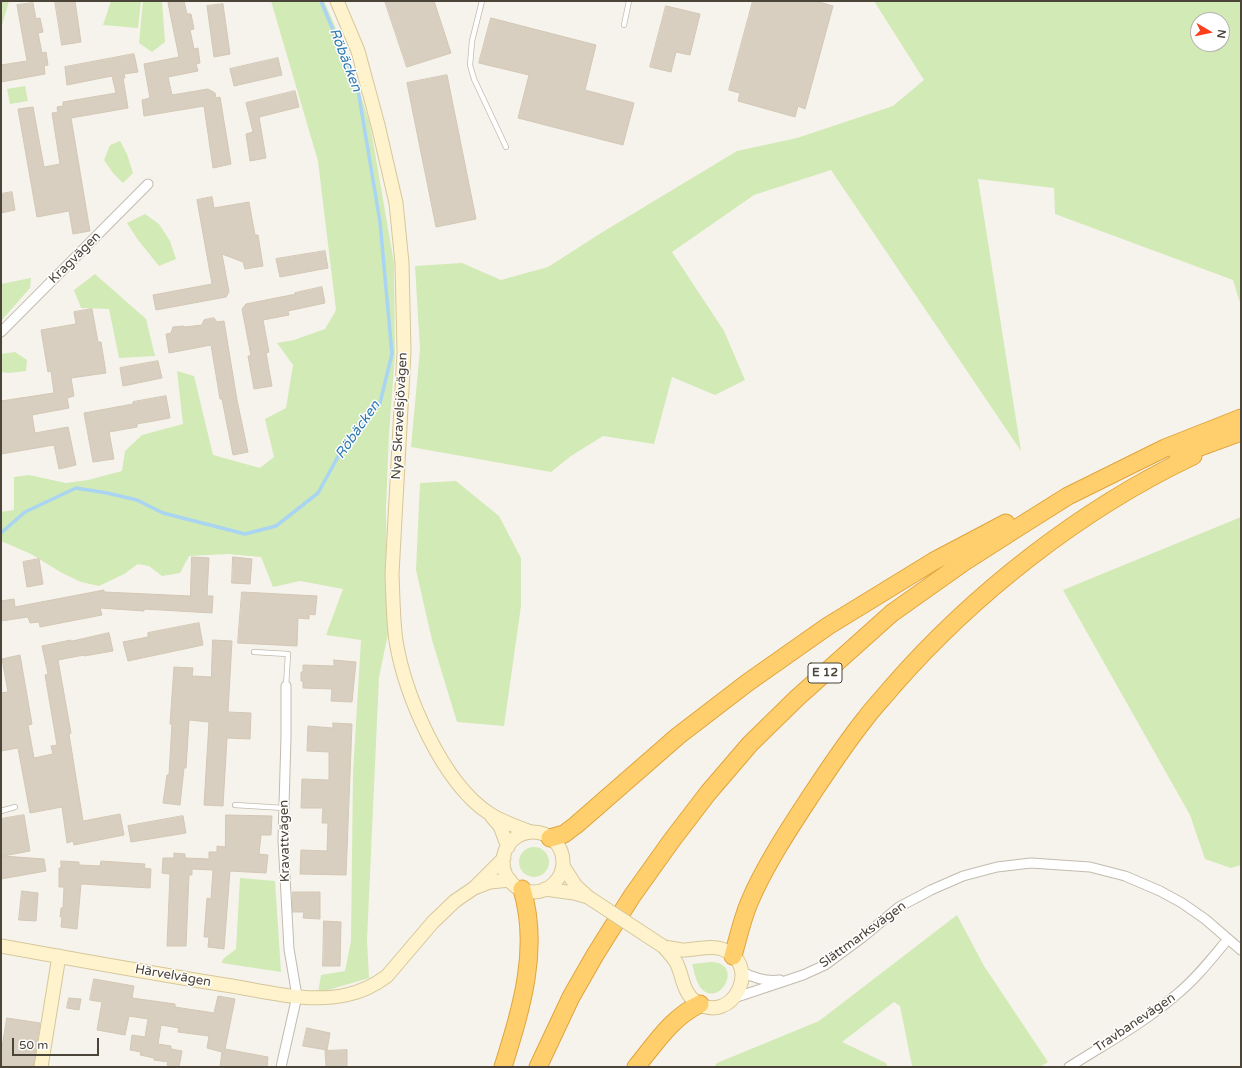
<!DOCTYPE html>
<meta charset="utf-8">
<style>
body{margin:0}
#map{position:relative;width:1242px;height:1068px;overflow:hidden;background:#f6f3ec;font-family:"Varela Round",sans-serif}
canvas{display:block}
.frame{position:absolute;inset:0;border:2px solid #4b4439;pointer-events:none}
.north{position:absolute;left:1190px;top:12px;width:40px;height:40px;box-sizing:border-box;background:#fff;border:1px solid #b7b4b0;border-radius:50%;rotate:99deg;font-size:11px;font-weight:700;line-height:16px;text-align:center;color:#4b4439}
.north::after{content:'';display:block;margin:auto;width:14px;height:18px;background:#fc3f1d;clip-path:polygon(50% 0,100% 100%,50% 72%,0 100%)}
.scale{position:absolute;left:12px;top:1038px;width:87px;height:18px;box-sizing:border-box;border:2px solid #4b4439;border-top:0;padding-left:5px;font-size:12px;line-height:14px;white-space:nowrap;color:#4b4439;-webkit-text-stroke:3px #fff;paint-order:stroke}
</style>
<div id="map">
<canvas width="1242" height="1068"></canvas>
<div class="frame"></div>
<div class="north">N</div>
<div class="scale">50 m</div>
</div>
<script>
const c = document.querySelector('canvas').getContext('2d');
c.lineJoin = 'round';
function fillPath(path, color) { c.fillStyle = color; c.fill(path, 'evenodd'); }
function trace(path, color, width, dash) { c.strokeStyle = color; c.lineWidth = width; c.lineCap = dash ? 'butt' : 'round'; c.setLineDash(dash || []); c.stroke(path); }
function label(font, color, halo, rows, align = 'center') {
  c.font = font + ' "Varela Round",sans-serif'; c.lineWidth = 3; c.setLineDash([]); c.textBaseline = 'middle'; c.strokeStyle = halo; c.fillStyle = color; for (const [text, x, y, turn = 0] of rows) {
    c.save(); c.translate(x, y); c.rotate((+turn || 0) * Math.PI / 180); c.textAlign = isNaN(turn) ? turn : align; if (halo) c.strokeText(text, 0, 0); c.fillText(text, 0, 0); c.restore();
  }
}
fillPath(new Path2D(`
 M1 1H9L1 29Z
 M111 1H141L138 28 103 25Z
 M143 1H162L165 42 152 52 139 43Z
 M271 1H324L348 56 370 124 394 263 395 355 389 434 386 507 388 634 379 677 367 940 369 978 318 993 321 975 345 971 351 941 353 773 361 640 326 635 343 589 300 581 273 587 261 557 228 554 189 556 180 573 162 576 149 566 138 564 124 574 99 586 81 582 62 573 31 554 1 541V512L14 510V477L29 475 66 483 88 480 122 471 125 451 142 435 183 424 177 371 194 376 213 455 260 468 274 457 265 419 286 408 293 365 277 343 294 340 325 329 336 310 318 161Z
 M874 1H1241V306L1233 280 1055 214 1054 188 978 179 1021 451 831 170 754 195 672 252 724 331 745 380 715 395 672 377 654 444 603 436 571 456 551 472 411 447 420 349 415 266 462 263 501 280 548 267 601 233 737 151 797 138 893 106 924 80ZM1198 20H1222V44H1198Z
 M25 86 28 101 10 104 7 89Z
 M120 141 127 154 133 173 123 183 113 173 104 160 110 145Z
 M145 214 159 224 170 241 176 259 159 266 138 240 127 223Z
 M95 274 146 319 155 356 119 358 109 309 81 308 74 290Z
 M31 278 30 288 1 321V284Z
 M15 352 27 360 26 371 9 373 1 372V354Z
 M456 481 499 516 521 558V606L504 726 457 722 432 640 416 570 420 483Z
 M1241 517V865L1231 868 1205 859 1190 815 1063 590Z
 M519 862a15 15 0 1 1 30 0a15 15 0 1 1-30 0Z
 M240 878 275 881 281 972 222 963 223 959 236 949Z
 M957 915 984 966 1048 1062 1040 1067H913L912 1066 900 1006 894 1002 842 1042 886 1063 888 1067H714L717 1063 819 1021Z
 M710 962C746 962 719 1011 700 987 696 981 694 971 692 964Z`), '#d2eab5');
trace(new Path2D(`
 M1 533 25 512 76 488 107 493 137 500 163 513 245 534 276 526 318 493 346 442 380 403 392 354 380 222 358 90 321 1`), '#a9d4f2', 3.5);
const building = new Path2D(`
 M55 1H75L81 42 62 45Z
 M178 1H184L187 14H191L194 29 190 30 194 49 198 48 200 63 196 64 198 71 168 77 172 95 208 89 215 93 216 98 220 97 231 164 213 168 204 106 144 116 142 100 150 98 144 64 179 57 168 3Z
 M385 1H434L451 53 407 67Z
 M753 1H816L833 6 805 109 798 106 795 117 738 101 740 93 729 90Z
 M33 3 36 19 40 18 43 32 38 33 42 53 46 52 48 65 44 66 45 74 1 82V65L27 61 17 5Z
 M223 4 230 54 214 57 207 6Z
 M666 6 700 14 690 55 676 52 671 72 650 67Z
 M491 18 596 45 585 90 634 103 623 145 518 118 529 75 479 63Z
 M134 54 138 72 124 74 125 78H123L128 108 71 118 90 231 73 234 69 211 37 217 18 109 33 107 44 167 60 164 52 113 58 112 57 107 63 106V102L116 93 112 76 67 85 65 67Z
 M278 58 282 75 234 86 230 69Z
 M447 75 476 219 436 227 407 83Z
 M295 91 299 107 259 117 266 158 250 161 246 134 253 132 246 103Z
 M12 192 15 210 1 213V194Z
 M212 197 214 208 249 202 255 235H258L263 266 245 269 243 262 222 254 229 292 226 297 156 310 153 295 212 284 197 200Z
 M325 251 328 268 280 277 276 259Z
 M322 287 325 303 288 311 289 315 263 320 269 352 266 353 272 386 254 389 248 356H251L242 309 246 304 296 294 295 293Z
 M92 309 98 342H101L106 373 71 378 74 396 67 398 69 408 32 415 35 433 68 427 76 465 59 469 54 445 1 454V401L54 393 51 371 48 372 41 330 76 324 74 312Z
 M214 318 217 322 224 321 237 400 248 452 233 455 222 399H220L211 345 169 353 166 334 171 333 173 327 184 326 185 327 202 325 204 320Z
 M158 361 162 378 123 386 120 368Z
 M166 396 170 418 137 424V427L109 432 114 459 93 462 84 413 133 404V402Z
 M192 557 209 558 207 596H213L212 613 144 609V611L100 608 102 615 40 627 39 622 30 623 28 617 1 621V601L14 599 15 607 104 590V592L190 596Z
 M233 557 252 559 250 584 232 583Z
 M39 559 43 584 27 587 23 562Z
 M242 592 317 596 315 615 309 614V619L298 618 297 646 238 643Z
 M199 623 203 645 128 661 123 642 148 637V633Z
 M109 633 113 651 84 656V655L58 660 71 733 69 734 83 821 120 814 124 835 74 845 73 841 67 843 62 807 30 813 18 748 1 751V693L8 692 2 659 20 655 32 724 28 725 34 758 53 754 51 746 57 745 45 675 48 674 42 646 71 640V641Z
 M213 640 232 641 228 712 251 713 250 739 227 738 223 806 204 805 209 722 189 720 186 768H184L180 805 163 803 167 775H169L172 724H170L174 667 193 668 192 676 211 677Z
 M334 660 356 662 352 702 331 701 332 689 303 688V681H301V672H303V665L334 666Z
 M333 723 352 724 346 875 300 874 301 850 327 851 328 823H322L323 808H301L302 779 329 780V752L307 751 308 726 333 728Z
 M24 815 30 851 3 856 44 859 46 871 1 879V819Z
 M226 815 272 816 271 835H261L259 854 268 855 266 873 230 871 224 949 208 947 209 937H204L207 898 211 899 213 870 192 869V875H189L186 946H167L170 874 162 873 163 858H174V853L185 854V858L209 859V852H217V846L225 847Z
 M183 816 186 833 131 842 128 826Z
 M61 861 79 862V865L100 866 101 861 145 864 144 868 151 869 150 888 81 884 77 929 61 927 62 917H60L61 908H63L64 887H59V868H61Z
 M22 891 38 893 36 921 19 920Z
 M293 892H320V919L303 918 304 912H293Z
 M324 921 341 922 340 966H323Z
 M94 979 134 986 132 998 175 1004V1007L214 1013 218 996 235 999 225 1049 268 1057 267 1067H220L222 1052 207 1048 209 1036 178 1032 179 1028 161 1025 158 1044 171 1046V1049L182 1051 179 1067 167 1065 168 1062 154 1060V1058L140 1055 141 1052 130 1050 132 1035 145 1037 148 1019 129 1016 125 1035 97 1030 102 1002 90 1000Z
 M69 998 81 999 79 1010 67 1008Z
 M7 1018 40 1023 33 1067H1V1054Z
 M307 1028 330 1033 327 1050 303 1046Z
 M347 1050V1067H326L325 1051Z`);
fillPath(building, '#d8cfc1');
trace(building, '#d3c7b4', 1);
const lane = new Path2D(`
 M482 1 472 41 470 65 474 79 506 147
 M624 25 629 1
 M254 652 288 654 286 686
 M235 805 284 808
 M1 811 15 807`);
const street = new Path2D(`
 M1 332 148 184
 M742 972C754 978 766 982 780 980
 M734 998 803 975 825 965 863 937 899 907 931 890 963 876 997 867 1031 863 1090 867 1125 876 1160 891 1182 903 1205 919 1241 950
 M281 1067 297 996 289 949 283 840 286 737V686
 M1069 1067C1105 1044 1144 1023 1176 995 1196 979 1212 958 1228 939`);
const secondary = new Path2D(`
 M337 1 358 51 378 125 396 203 402 263 404 352 392 574C393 596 393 619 396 641 405 695 442 783 490 814 503 822 517 827 531 832
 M492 817 500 826 508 847
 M503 862a30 30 0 1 1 60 0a30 30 0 1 1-60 0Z
 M563 866 576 886 587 896
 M477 887 490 882 510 880
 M545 889 574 893 588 897
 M1 946C78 960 155 974 232 986 268 992 309 1003 346 995 361 992 375 985 387 976L433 922 455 901 474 888 504 858
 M664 947C670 948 676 949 682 950 695 950 710 945 722 949 764 964 732 1027 696 1002 683 993 683 977 677 964 674 958 668 952 664 947Z
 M41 1067 59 956`);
const highway = new Path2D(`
 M1178 455 1241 432
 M550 838 564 834 576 825 678 736 747 683 828 626 934 561 1006 523
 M733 956C738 938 742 920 749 903 764 867 789 829 810 797 828 770 845 744 865 719 873 708 883 698 892 687 973 594 1081 509 1193 456
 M503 1067C521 1009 540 950 522 889
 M538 1067 571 997 595 955 632 896 672 840 708 793 750 744 797 698 892 613 964 562 1025 523 1068 496 1165 448 1241 418
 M636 1067C655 1044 672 1017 700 1004`);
trace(lane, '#c2bbae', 6);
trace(street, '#c2bbae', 11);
trace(secondary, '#d6c79b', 15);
trace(highway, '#e0a43c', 19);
trace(lane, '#fff', 4.5);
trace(street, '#fff', 9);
trace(secondary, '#fff3cd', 13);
trace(highway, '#ffcf6e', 17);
const secondaryBridge = new Path2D(`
 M588 897 664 947`);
trace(secondaryBridge, '#d6c79b', 15, []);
trace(secondaryBridge, '#fff3cd', 13);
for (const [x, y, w] of [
 [825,673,34]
]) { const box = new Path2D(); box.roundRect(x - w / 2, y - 10, w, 20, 3); c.fillStyle = '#fff'; c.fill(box); trace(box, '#4b4439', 1); }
label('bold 12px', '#4b4439', null, [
 ["E 12",825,673]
]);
label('13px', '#4b4439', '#fff', [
 ["Kragvägen",75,258,-45],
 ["Nya Skravelsjövägen",400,416,-87],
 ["Kravattvägen",285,841,-91],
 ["Slättmarksvägen",863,935,-36],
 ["Härvelvägen",173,976,10],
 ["Travbanevägen",1135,1023,-34]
]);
label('italic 14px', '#2e7ab2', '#fff', [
 ["Röbäcken",345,60,69],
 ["Röbäcken",358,430,-55]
]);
</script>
